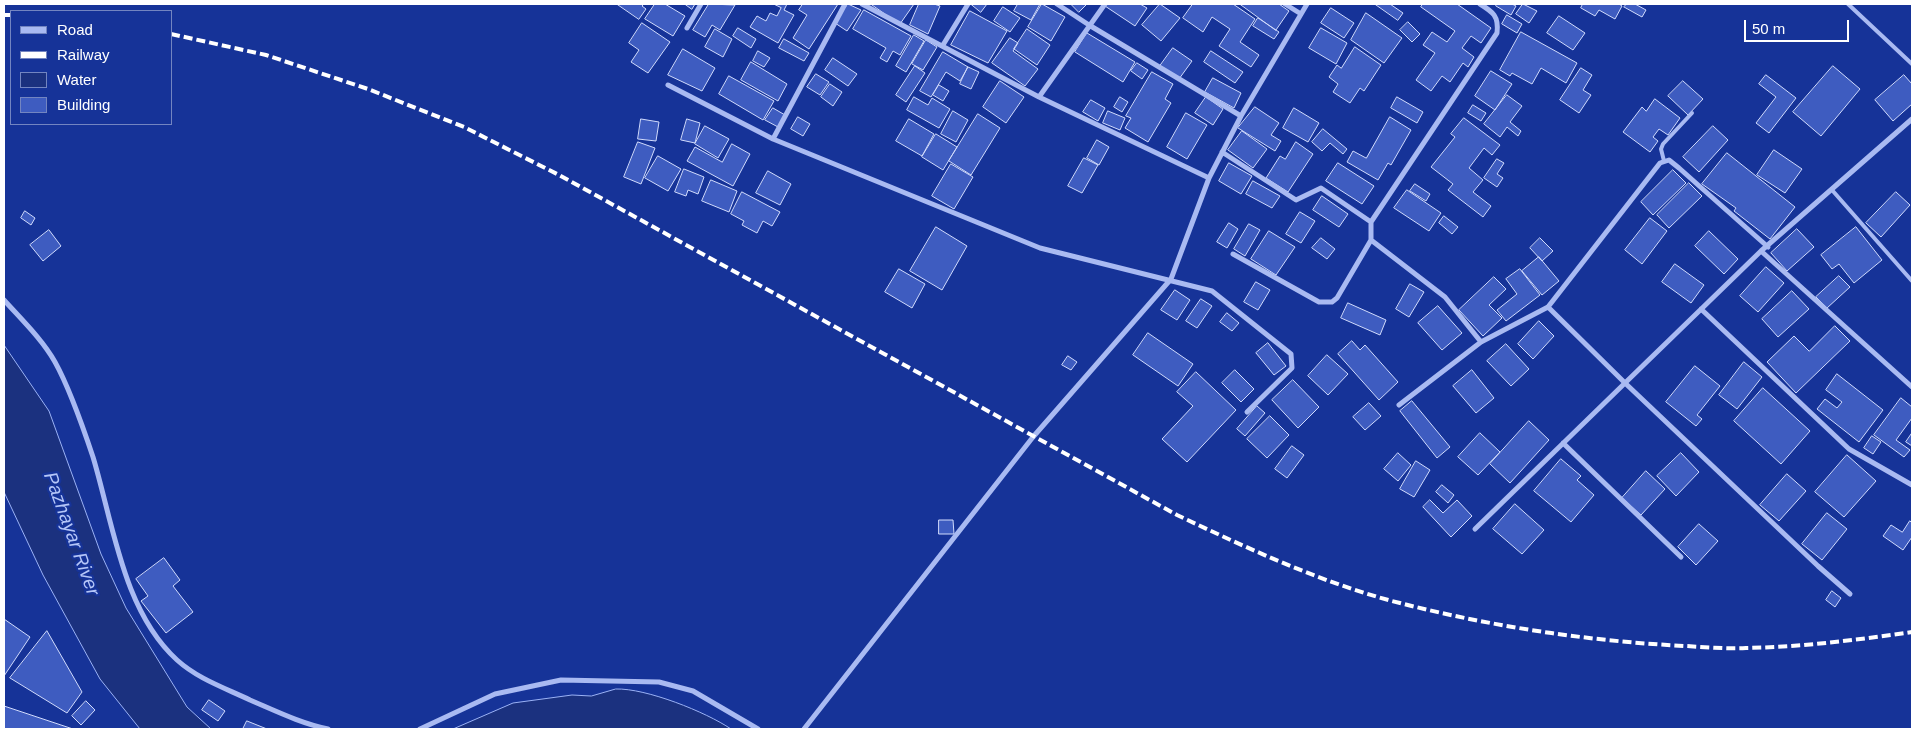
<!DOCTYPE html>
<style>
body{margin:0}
#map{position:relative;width:1916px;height:733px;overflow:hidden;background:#163398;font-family:Helvetica,sans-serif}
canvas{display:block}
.frame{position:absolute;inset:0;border:5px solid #fff;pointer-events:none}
.legend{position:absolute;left:10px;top:10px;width:162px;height:115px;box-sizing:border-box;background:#163398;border:1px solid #7385c1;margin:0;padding:6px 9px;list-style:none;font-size:15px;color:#fff}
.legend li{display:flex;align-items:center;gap:10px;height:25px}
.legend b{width:25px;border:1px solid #7385c1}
.scale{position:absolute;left:1744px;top:20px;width:105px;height:22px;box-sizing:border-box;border:2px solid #fff;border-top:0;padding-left:6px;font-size:15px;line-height:18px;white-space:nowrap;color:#fff;-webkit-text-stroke:4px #163398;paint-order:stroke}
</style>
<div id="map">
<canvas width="1916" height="733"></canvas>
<div class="frame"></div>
<ul class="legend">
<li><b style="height:6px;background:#a9baf2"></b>Road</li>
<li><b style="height:6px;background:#fff"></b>Railway</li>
<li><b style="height:14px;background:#1b317f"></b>Water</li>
<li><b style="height:14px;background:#3e5cc0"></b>Building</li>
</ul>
<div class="scale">50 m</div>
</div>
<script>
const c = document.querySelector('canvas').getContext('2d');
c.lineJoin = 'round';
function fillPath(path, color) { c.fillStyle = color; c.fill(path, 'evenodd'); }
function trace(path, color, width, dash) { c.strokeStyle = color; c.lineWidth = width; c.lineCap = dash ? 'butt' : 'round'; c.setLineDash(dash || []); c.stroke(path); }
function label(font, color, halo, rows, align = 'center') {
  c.font = font + ' Helvetica,sans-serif'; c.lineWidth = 4.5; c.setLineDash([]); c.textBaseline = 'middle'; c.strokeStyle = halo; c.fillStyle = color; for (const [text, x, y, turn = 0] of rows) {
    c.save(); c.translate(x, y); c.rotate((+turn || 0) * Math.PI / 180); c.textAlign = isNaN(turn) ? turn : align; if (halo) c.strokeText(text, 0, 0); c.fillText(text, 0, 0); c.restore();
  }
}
const water = new Path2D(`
 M4 345 49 411 101 554 126 608 187 707 211 729H140L100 679 43 575 4 492Z
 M616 689C646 688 706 712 731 729H453L513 703 572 695 591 696Z`);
fillPath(water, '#1b317f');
trace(water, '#9bb2f5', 1);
const building = new Path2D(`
 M617 4H644L642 6 646 9 639 19Z
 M655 4H665L685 16 673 36 645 19Z
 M685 4H695L692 9Z
 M709 4 735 5 720 30 712 25 705 37 693 30Z
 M774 4H787L784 10 794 15 778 43 750 27 757 16 766 21 770 13 777 16 781 8Z
 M803 4H838L809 49 793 38 807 15 799 10Z
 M848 4 861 10 847 31 835 23Z
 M871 4H914L900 24Z
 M919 4H934L940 6 928 34 910 25Z
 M971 4H987L981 12Z
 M1018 4H1040L1031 20 1014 11Z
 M1042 4 1065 17 1051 41 1028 27Z
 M1071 4H1087L1079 12Z
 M1107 4H1140L1147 8 1135 26 1105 6Z
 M1160 4 1180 18 1161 41 1142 25Z
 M1193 4H1233L1255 19 1240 42 1259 55 1251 67 1219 46 1230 29 1212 17 1203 32 1183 18Z
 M1240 4H1279L1289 11 1276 30Z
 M1375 4H1390L1403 13 1398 20Z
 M1423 4H1457L1491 28 1481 43 1471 36 1462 48 1474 57 1468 67 1463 63 1450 82 1442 76 1431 91 1416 80 1435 53 1423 45 1432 32 1447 42 1455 31 1421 7Z
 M1497 4H1512L1516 6 1511 15 1496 6Z
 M1523 4 1537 11 1529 23 1516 14Z
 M1583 4H1619L1622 6 1615 19 1599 10 1595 16 1581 8Z
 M1627 4H1635L1646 10 1642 17 1624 7Z
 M1003 7 1020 18 1010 32 994 21Z
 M1331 8 1354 23 1344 38 1321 23Z
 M864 10 911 36 900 55 893 51 887 62 880 58 886 48 853 29Z
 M970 11 1007 31 988 63 951 45Z
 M1366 13 1402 38 1384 63 1351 40Z
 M1507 15 1522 24 1517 33 1502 24Z
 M1559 16 1585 33 1573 50 1547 33Z
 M1258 18 1279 32 1274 39 1253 26Z
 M1408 22 1420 34 1412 42 1400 30Z
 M642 23 670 42 648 73 631 62 639 50 629 43Z
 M738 28 756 39 751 48 733 36Z
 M1321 28 1347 43 1336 64 1309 48Z
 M715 29 732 39 723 57 705 47Z
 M1027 29 1050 45 1037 65 1014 49Z
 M1521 32 1577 63 1566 83 1541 68 1532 84 1512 73 1510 76 1500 70Z
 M1087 33 1135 62 1123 82 1075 52Z
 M914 35 924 41 906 72 896 66Z
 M1010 38 1018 43 1013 51 1038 69 1025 86 992 63Z
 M784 39 809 53 804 61 779 48Z
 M926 40 937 47 923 70 912 64Z
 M1355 47 1381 65 1364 91 1360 88 1350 103 1333 92 1338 84 1329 77 1337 65 1341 68Z
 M1173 48 1192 61 1179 79 1160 66Z
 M683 49 715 68 702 91 668 75Z
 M758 51 770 58 764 67 753 61Z
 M1211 51 1243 72 1235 83 1204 62Z
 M943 52 968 67 960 81 946 72 931 97 920 91Z
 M833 58 857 74 848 86 825 70Z
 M751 62 787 84 778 101 741 80Z
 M1137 63 1148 70 1142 79 1131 71Z
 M915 66 925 73 906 102 896 95Z
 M1833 66 1860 89 1821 136 1793 112Z
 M968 67 979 72 971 89 960 84Z
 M1581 68 1592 75 1583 90 1591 95 1579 113 1560 100Z
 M1491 71 1512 84 1495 110 1475 96Z
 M1152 72 1173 84 1165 99 1171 103 1148 142 1125 128 1131 118 1126 116Z
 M816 74 829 82 820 95 807 87Z
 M1766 75 1796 98 1769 133 1756 123 1776 97 1759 84Z
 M1904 75 1912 84V104L1893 121 1875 100Z
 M729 76 774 101 763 120 719 94Z
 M1213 78 1241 93 1234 108 1205 92Z
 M1000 81 1024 97 1006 123 983 107Z
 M1683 81 1703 99 1688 115 1668 96Z
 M830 84 842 92 833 106 821 97Z
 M939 85 949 91 943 101 933 95Z
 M1507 95 1522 106 1510 122 1521 131 1518 136 1507 127 1500 137 1484 124Z
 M914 97 928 105 932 98 950 109 939 128 907 110Z
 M1120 97 1128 102 1122 112 1114 107Z
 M1206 97 1223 109 1213 125 1195 113Z
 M1397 97 1423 112 1417 123 1391 108Z
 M1655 99 1680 118 1668 135 1659 129 1653 137 1658 141 1650 152 1623 132 1642 107 1646 111Z
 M1091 100 1105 108 1098 121 1083 112Z
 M1473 105 1486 113 1481 121 1468 113Z
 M1255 107 1279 123 1271 135 1281 141 1275 151 1238 128Z
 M773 108 785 115 778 127 765 120Z
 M1294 108 1319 123 1308 142 1283 128Z
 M953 111 968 120 956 142 941 134Z
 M1108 111 1125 118 1120 130 1103 123Z
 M1186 113 1207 125 1187 159 1167 147Z
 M978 114 1000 128 971 175 949 161Z
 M798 117 810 124 803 136 791 129Z
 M1390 117 1411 130 1391 165 1388 163 1378 180 1347 162 1353 151 1366 158Z
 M1464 118 1500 145 1492 155 1484 148 1469 168 1483 180 1473 192 1491 206 1483 217 1448 190 1453 184 1431 167 1455 137 1451 134Z
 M641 119 659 122 656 141 638 139Z
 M687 119 700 123 695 143 681 140Z
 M909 119 934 134 922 156 896 141Z
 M705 126 729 139 718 158 695 144Z
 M1713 126 1728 140 1699 172 1683 157Z
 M1323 129 1347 149 1343 154 1330 143 1322 151 1312 142Z
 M1242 131 1267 149 1253 168 1228 150Z
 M936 134 957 147 943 170 922 157Z
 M1097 140 1109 147 1099 165 1087 158Z
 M638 142 655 148 641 184 624 177Z
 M1296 142 1313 154 1288 192 1266 178 1280 156 1285 159Z
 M732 144 750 154 733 186 687 161 695 147 722 162Z
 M1774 150 1802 169 1785 193 1757 175Z
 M1727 153 1795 207 1770 239 1734 211 1736 208 1702 184Z
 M658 156 681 169 668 191 645 178Z
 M1084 158 1098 165 1082 193 1068 186Z
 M1497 159 1504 163 1497 174 1503 178 1497 187 1484 178Z
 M1229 163 1252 176 1241 194 1219 181Z
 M1338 163 1374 186 1362 204 1326 181Z
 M951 164 973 177 954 209 932 196Z
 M684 169 704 177 698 194 688 190 686 196 675 192Z
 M1673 170 1686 183 1653 215 1641 202Z
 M768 171 791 184 780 205 756 193Z
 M711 180 737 191 729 212 702 201Z
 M1253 181 1280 196 1272 208 1246 194Z
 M1689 183 1702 196 1669 228 1657 215Z
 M1415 184 1430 194 1426 201 1410 191Z
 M1407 190 1441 213 1429 231 1394 208Z
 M742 192 780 212 772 226 763 221 757 233 742 225 744 221 731 214Z
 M1896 192 1910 205 1881 237 1866 223Z
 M1322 196 1348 214 1339 227 1313 210Z
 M25 211 35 218 31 225 21 218Z
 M1300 212 1315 221 1301 243 1286 234Z
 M1444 216 1458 227 1452 234 1439 223Z
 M1650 218 1667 231 1642 264 1625 250Z
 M1229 223 1238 229 1227 248 1217 242Z
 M1249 224 1260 230 1245 256 1234 249Z
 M936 227 967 246 942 290 910 271Z
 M1856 227 1882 260 1854 283 1839 264 1832 269 1821 255Z
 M1797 229 1814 247 1787 271 1771 253Z
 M49 230 61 246 43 261 30 245Z
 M1269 231 1295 247 1276 275 1251 259Z
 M1709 231 1738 259 1724 274 1695 246Z
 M1321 238 1335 249 1327 259 1312 248Z
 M1540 238 1553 251 1542 261 1530 248Z
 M1539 257 1559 281 1542 295 1522 271Z
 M1675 264 1704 285 1691 303 1662 282Z
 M1766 267 1784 283 1758 312 1740 296Z
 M899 269 925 284 912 308 885 292Z
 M1520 269 1540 295 1506 321 1497 310 1517 294 1506 279Z
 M1839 276 1850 287 1827 308 1816 297Z
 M1494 277 1506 289 1489 305 1502 318 1483 336 1459 310Z
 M1256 282 1270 290 1258 310 1244 302Z
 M1410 284 1424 292 1409 317 1396 309Z
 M1175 290 1190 300 1177 320 1161 310Z
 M1792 291 1809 309 1778 337 1762 319Z
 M1201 299 1212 306 1197 328 1186 321Z
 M1348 303 1386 320 1380 335 1341 318Z
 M1438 306 1462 333 1442 350 1418 323Z
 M1227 313 1239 323 1232 331 1220 322Z
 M1539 321 1554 336 1533 359 1518 344Z
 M1835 326 1850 341 1796 393 1767 362 1794 336 1809 351Z
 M1148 333 1193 364 1178 386 1133 355Z
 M1352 341 1360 350 1365 345 1398 382 1379 400 1338 354Z
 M1268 343 1286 366 1274 375 1256 353Z
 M1506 344 1529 369 1511 386 1487 361Z
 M1327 355 1348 374 1328 395 1308 376Z
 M1068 356 1077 362 1071 370 1062 365Z
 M1744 362 1762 377 1737 409 1719 395Z
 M1695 366 1720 386 1697 415 1702 419 1696 426 1666 402Z
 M1235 370 1254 389 1241 402 1222 383Z
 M1472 370 1494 398 1476 413 1453 386Z
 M1196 372 1236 410 1187 462 1162 439 1193 406 1177 392Z
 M1837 374 1883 410 1859 442 1817 409 1825 399 1837 408 1842 402 1826 390Z
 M1293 380 1319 407 1298 428 1272 400Z
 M1763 388 1810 431 1781 464 1734 421Z
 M1901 398 1912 407V418L1896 440 1910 450 1904 457 1874 435Z
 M1412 401 1450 447 1437 458 1400 411Z
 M1369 403 1381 416 1365 430 1353 417Z
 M1257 406 1265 413 1245 436 1237 429Z
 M1270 416 1289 435 1267 458 1247 439Z
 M1529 421 1549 440 1510 483 1490 464Z
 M1480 433 1500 452 1478 475 1458 457Z
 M1912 433V446L1906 442Z
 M1872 436 1881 442 1873 454 1864 448Z
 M1292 446 1304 455 1287 478 1275 469Z
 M1398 453 1411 465 1398 481 1384 469Z
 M1681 453 1699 472 1676 496 1657 476Z
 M1847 455 1876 481 1844 517 1815 492Z
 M1561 459 1581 476 1577 480 1594 495 1571 522 1534 491Z
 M1416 461 1430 470 1414 497 1400 489Z
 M1646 471 1665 489 1641 515 1622 498Z
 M1787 474 1806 491 1779 521 1760 505Z
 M1442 485 1454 495 1448 503 1436 492Z
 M1430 500 1443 513 1457 500 1472 516 1451 537 1423 507Z
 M1515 504 1544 530 1522 554 1493 529Z
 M1827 513 1847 529 1822 560 1802 544Z
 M939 520H953L954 534H939Z
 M1910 521 1912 523V537L1903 550 1883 536 1891 525 1902 532Z
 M1699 524 1718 541 1696 565 1678 547Z
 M164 558 180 580 173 586 193 612 166 633 141 601 148 596 136 579Z
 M1832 591 1841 598 1835 607 1826 600Z
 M4 619 30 637 4 676Z
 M47 631 82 692 67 713 10 678Z
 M209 700 225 711 218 721 202 710Z
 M86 701 95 710 81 725 72 716Z
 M4 706 73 729H4Z
 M247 721 267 729H243Z`);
fillPath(building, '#3e5cc0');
trace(building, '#d1dbfc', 1);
trace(new Path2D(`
 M1848 4 1912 64
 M1664 161 1661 149 1663 144 1692 113
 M1832 190 1912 281`), '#a9baf2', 4);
trace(new Path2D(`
 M862 4 1039 97 1209 178 1241 116 1307 4
 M1057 4 1089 25 1241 116
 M1285 4 1301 14
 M687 28 701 4
 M943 45 968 4
 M668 85 773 139 1040 248 1212 291 1291 354 1292 368 1247 412
 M1039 97 1105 4
 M773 139 845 4
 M1222 152 1296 200 1321 188 1371 222V240L1445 297 1481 342 1548 307 1660 163 1669 160 1679 168 1768 247
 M1371 222 1497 33C1499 16 1493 12 1480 4
 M1761 251 1912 387
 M1233 254 1319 302H1332L1337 298 1371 240
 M4 300C21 319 42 339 55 362 70 389 83 427 93 457 113 523 123 611 177 660 198 679 225 688 250 700 276 711 300 723 328 729
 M1548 307 1625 383 1761 251 1912 119
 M1701 309 1849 449 1912 485
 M1399 405 1481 342
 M1563 443 1681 557
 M1475 529 1625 383 1818 566 1850 594
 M420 729 495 694 561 680 659 682 693 691 758 729
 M804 729 1033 437 1171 279 1209 178`), '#a9baf2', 5);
trace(new Path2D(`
 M4 15H11
 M171 34 266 55 368 89 464 127 559 175 1177 515C1247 548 1318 581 1392 601 1488 626 1586 641 1685 646 1705 647 1726 649 1746 648 1801 647 1857 640 1912 632`), '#fff', 4, [9, 4]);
label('italic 19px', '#b5c6f8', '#163398', [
 ["Pazhayar River",71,534,70]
]);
</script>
